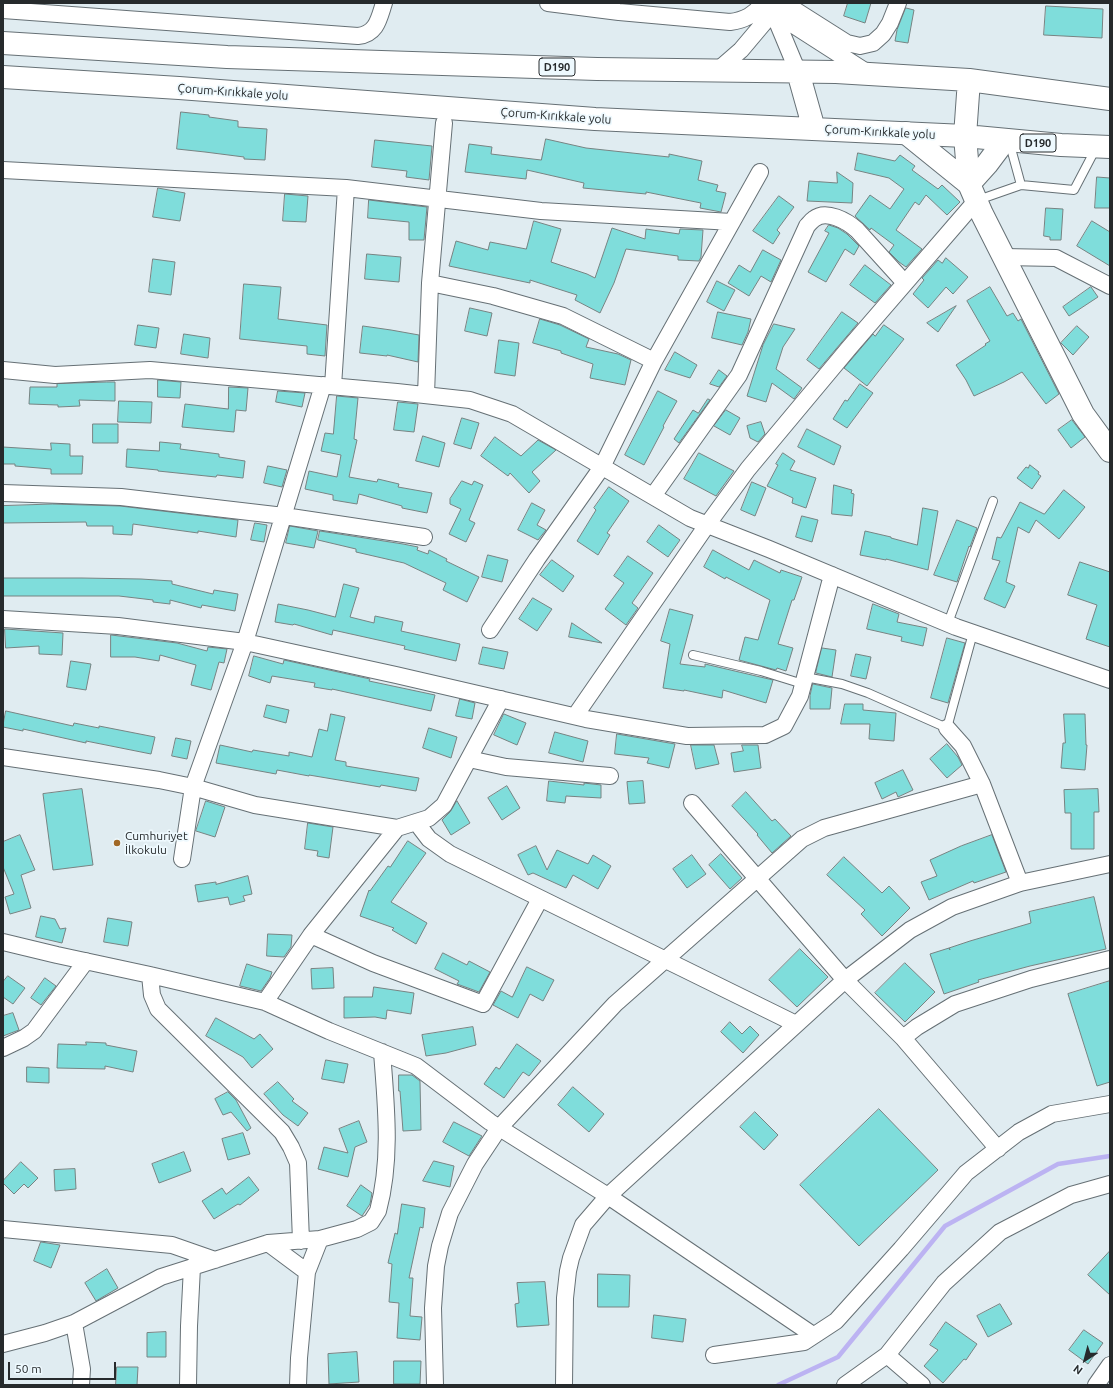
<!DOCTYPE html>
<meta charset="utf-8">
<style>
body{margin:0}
#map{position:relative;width:1113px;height:1388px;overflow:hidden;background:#e0ecf1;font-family:Ubuntu,sans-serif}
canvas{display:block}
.frame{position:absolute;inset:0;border:4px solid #262a2c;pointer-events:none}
.north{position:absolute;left:1065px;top:1340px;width:40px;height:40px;-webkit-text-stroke:3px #eef9fe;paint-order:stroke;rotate:216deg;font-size:11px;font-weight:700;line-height:16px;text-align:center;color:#262a2c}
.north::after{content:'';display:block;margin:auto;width:14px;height:18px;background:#262a2c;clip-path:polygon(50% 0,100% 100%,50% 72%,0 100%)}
.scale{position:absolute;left:8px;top:1362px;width:108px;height:18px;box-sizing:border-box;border:2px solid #262a2c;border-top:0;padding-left:5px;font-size:12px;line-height:14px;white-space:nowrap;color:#262a2c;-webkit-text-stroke:3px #eef9fe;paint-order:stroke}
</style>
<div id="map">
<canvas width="1113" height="1388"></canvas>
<div class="frame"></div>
<div class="north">N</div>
<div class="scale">50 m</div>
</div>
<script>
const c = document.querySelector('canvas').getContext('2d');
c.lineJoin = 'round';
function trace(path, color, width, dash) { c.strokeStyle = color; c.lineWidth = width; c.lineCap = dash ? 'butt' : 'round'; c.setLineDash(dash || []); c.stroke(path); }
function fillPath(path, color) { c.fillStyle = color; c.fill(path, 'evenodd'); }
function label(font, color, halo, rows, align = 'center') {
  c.font = font + ' Ubuntu,sans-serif'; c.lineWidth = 3.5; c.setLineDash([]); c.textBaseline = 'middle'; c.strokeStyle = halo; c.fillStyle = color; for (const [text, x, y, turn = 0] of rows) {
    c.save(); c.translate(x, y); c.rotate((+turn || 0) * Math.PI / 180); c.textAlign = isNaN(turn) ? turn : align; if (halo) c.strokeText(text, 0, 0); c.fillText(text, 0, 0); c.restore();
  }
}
trace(new Path2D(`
 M778 1385 838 1357 945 1226 1058 1164 1110 1156`), '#bcb3f2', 4.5);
const building = new Path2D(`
 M848 3H871L865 23 844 16Z
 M1046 6 1103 9 1102 38 1044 35Z
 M906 8 914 10 908 43 895 41 897 30Z
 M181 112 209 115V117L238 121V127L267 129 265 160 244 159V157L205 152 177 149Z
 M546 139 586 148 669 157V154L702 161 698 180 718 185 716 191 726 193 721 212 700 208 701 203 646 192V194L583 188 584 183 527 170 526 179 465 172 469 144 492 147 491 154 541 160Z
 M375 140 432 146 429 180 406 177 407 171 372 167Z
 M858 153 895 161 900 155 915 166 912 170 938 189 942 185 960 202 947 215 926 195 919 205 915 202 896 230 922 249 906 267 899 262 889 252 894 245 871 228 870 230 855 216 870 195 890 209 904 189 889 178 855 170Z
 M837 172 853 183 852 203 807 201 809 181 837 183Z
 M1097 177 1110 178V208H1095Z
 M158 188 185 193 180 221 153 217Z
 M285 194 308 196 306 222 283 221Z
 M779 196 794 207 777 230 780 233 773 244 753 231Z
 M369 200 427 207 424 240H409V222L368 218Z
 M1046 208 1063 209 1061 240H1050V237L1044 236Z
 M534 221 561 229 551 262 587 274 595 278 612 228 645 239 646 229 679 234 680 229 703 230 701 257 699 261 678 260V256L626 249 614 283 600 313 575 300 577 295 530 280V283L449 266 456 241 488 250 490 242 526 249Z
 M1092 221 1110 232V266L1077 246Z
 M829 225 838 228 847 234 859 246 854 255 845 249 826 282 808 272 829 233 825 231Z
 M763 250 781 260 771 282 761 276 749 296 728 283 739 265 750 272Z
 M367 254 401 257 399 282 365 279Z
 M946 258 968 277 953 294 946 287 928 308 913 294 924 280 922 278 938 260 942 263Z
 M153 259 175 262 171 295 149 292Z
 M865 265 891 285 875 303 850 285Z
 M717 281 735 290 724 311 707 302Z
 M244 284 281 287 278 319 327 325 325 356 307 354V346L240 339Z
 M990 287 1007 316 1013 313 1018 321 1021 319 1059 394 1046 404 1022 372 1004 382 974 396 966 380 956 365 986 345 985 344 990 341 967 301Z
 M1091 287 1098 297 1069 316 1063 307Z
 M956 306 938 332 927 323Z
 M470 308 492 313 487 336 465 331Z
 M718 312 751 319 748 332 742 345 712 338Z
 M842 312 858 323 819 369 807 360Z
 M540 319 560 325 589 339 586 347 618 354 631 360 625 385 590 378 593 364 561 353V351L533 343Z
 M774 324 795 329 783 347 776 369 802 388 794 399 772 383 766 402 747 396 763 345Z
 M138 325 159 328 156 348 135 345Z
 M884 325 904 339 867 386 844 368 873 334 875 336Z
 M363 326 391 330 419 335 418 362 387 355V356L360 353Z
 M1077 326 1089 337 1073 355 1061 343Z
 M184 334 210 338 208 358 181 354Z
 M499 340 519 343 515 376 495 373Z
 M675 352 697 365 690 378 665 370Z
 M719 370 727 376 719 387 710 384Z
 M158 380 181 382 180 398 158 397Z
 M107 382H115V401L79 400 80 406 58 407V405L29 404 30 387H57V384Z
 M860 384 873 393 847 428 833 419 845 400 847 401Z
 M229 387 248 388 246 411 236 410 234 432 182 427 185 404 228 409Z
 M278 391 305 393 302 407 276 402Z
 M658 391 677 401 663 426 664 427 644 465 625 455Z
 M337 396 358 398 354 439 357 440 349 477 377 482 378 479 399 484 398 487 432 493 427 513 402 508V506L359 494 357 504 333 500V495L305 489 309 471 337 477 341 455 321 451 325 433 333 434Z
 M708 399 710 400 679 443 674 439 693 410 698 413Z
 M119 401 152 402 151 423 118 422Z
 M398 402 418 404 414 432 394 430Z
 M726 410 740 418 730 435 714 426Z
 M462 418 479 423 471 449 454 444Z
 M1072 420 1085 437 1071 448 1058 430Z
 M761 422 765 434 758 442 750 438 747 426Z
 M93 424H118V443H93Z
 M807 429 841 446 834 465 798 447Z
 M423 436 445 443 439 467 416 461Z
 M495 437 521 456 538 440 556 450 532 472 540 481 529 493 510 473 508 476 481 456Z
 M160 442 181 444 180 449 219 454V457L245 461 243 478 217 475 216 477 158 471V470L126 467 127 449 159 451Z
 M51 443 70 444V456H83L82 474H51V469L15 466V464H3V447L51 450Z
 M699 453 734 471 716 496 684 479Z
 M783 453 795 461 790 470 816 478 806 508 792 503 793 498 767 486 778 465 776 464Z
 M1030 465 1039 472 1038 474 1041 476 1032 489 1017 478 1026 467 1028 468Z
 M268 466 287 470 282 487 264 483Z
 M462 481 472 485 474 481 483 485 469 520 475 523 466 542 449 534 461 509 450 504V499Z
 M752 482 766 488 755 516 741 510Z
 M834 485 852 490 851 493 854 494 852 516 832 514Z
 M609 487 629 501 607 533 610 535 598 555 577 541 596 510 594 508Z
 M1064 490 1085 507 1059 539 1036 520 1029 533 1018 527 1006 582 1015 586 1005 608 984 599 1000 561 992 559 997 537 1001 538 1020 502 1044 514Z
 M532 503 545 510 537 525 546 530 538 540 518 530Z
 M53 504 120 506 238 520 236 537 198 531V533L133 524 132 535 113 534V526H87L86 522 3 523V506Z
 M923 508 938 511 928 570 886 559V560L860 555 865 531 891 537V538L917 545Z
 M802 516 818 520 812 542 796 537Z
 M957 520 977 528 970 547 969 546 957 582 934 575Z
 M255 523 267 525 264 542 251 540Z
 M659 525 680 540 668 557 647 542Z
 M290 526 318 531 314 548 286 543Z
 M320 531 403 544 418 547 417 550 428 554 429 550 447 559 446 561 479 577 467 602 443 590 446 583 404 563 356 552V549L318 540Z
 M713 550 749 570 754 560 780 573 781 570 802 577 794 600H792L778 644 793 648 786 671 777 668 776 670 739 660 745 637 758 640 770 600 726 577 725 579 704 567Z
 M488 555 508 560 502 582 482 577Z
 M628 556 653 573 632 603 638 608 626 625 605 609 624 583 614 576Z
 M552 560 574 576 563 592 540 575Z
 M1080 562 1110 572V647L1086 639 1097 605 1068 595Z
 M3 578H82L141 579 172 581V584L213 594 214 590 238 594 235 611 202 605 201 608 170 600V604L153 602V600L119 596H3Z
 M344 584 359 588 350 617 374 623 375 616 403 622 401 631 460 644 456 661 404 649 405 646 333 630 332 635 294 624 293 625 275 622 278 604 308 610 335 617Z
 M533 598 552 609 537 631 519 619Z
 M873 604 899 614 897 622 927 628 923 646 901 641 902 637 867 629Z
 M670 609 693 615 680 664 705 667V664L773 680 766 703 723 690 722 698 684 690V691L663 688 670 644 661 641Z
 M572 623 602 643 569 637Z
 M5 629 63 633 62 655 39 654V646L6 648Z
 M111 635 177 643 207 651 208 647 227 649 224 663 219 662 211 690 191 685 196 665 160 655 159 661 135 657H111Z
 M947 638 965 643 948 703 931 698Z
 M483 647 508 652 504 669 479 664Z
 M822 648 836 650 832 677 816 673Z
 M856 654 871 657 866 679 851 676Z
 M254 656 283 664 284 660 370 679 369 681 435 695 431 711 332 689V690L314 687 315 683 272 676 270 683 249 676Z
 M71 661 91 664 86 690 67 687Z
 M813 684 832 688 830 709H810V696Z
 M460 699 475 703 472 719 456 716Z
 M845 704H863V710L896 713 894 741 869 739 870 724H841Z
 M267 705 289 710 286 723 264 717Z
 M6 711 73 726 74 723 99 728V726L155 737 151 754 86 741V743L23 729V731L3 727Z
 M331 714 345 717 335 760 346 762V766L419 778 416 791 381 785 380 787 309 775V776L277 770 276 774 216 763 220 745 252 752 253 750 289 756V752L312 757 319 729 327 731Z
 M504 714 526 723 517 745 494 735Z
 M1064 714H1085L1086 745H1087L1085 770 1061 768 1063 743H1065Z
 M429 728 457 737 451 758 423 748Z
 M555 732 588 741 583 762 549 753Z
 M617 734 675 744 669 768 647 763 649 758 615 754Z
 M176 738 191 741 187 759 172 756Z
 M947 744 958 757 962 765 947 778 930 759Z
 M691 745H714L719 764 696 769Z
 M742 745H758L761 768 734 772 731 753 743 751Z
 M903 770 913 790 898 797 896 792 882 799 875 783Z
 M549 781 584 785V783L601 785V798L566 796 565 803 547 801Z
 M643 781 645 803 629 804 627 782Z
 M507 786 520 808 502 820 488 798Z
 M82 789 93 865 53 870 43 794Z
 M1098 789 1099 812H1094V849H1071V813H1065L1064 790Z
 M746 792 772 821 775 819 791 836 772 853 757 835 758 834 732 806Z
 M206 801 225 807 215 837 196 831Z
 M457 801 470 823 451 835 442 820 450 812Z
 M308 823 333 827 329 858 317 856 318 851 305 849Z
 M20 835 35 870 21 875 31 908 10 914 5 897 14 894 3 867V842Z
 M992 835 1006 872 974 883 973 881 929 900 921 882 937 876 930 860 961 846Z
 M408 841 426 853 391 902 427 923 416 944 392 930 394 928 360 916 369 890 370 891 388 866 390 867Z
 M536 846 547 870 557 850 588 864 593 855 611 866 598 889 573 875 566 888 533 873 528 875 518 855Z
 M721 854 742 878 730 889 709 865Z
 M692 855 706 874 687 888 673 869Z
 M844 857 882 893 889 886 910 908 882 936 861 914 865 910 827 875Z
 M248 876 252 894 243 896 245 901 230 905 228 897 198 902 195 885 216 882V884Z
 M1094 897 1106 949 1030 966 978 980 979 982 944 994 930 954 949 948 950 950 949 948 970 941 1031 923 1029 912Z
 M41 916 55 919 60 929 66 928 62 943 36 937Z
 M108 918 132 922 128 946 104 942Z
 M268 934 292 935 291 947 284 957 267 956Z
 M800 949 828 977 797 1007 769 980Z
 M443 953 467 965 469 961 490 972 479 992 457 984 459 981 435 969Z
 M905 963 935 992 905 1022 875 993Z
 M247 964 272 972 270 978 261 991 240 986Z
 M527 967 554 980 543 1001 530 994 518 1018 493 1005 501 991 512 997Z
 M333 968 334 988 312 989 311 969Z
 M8 976 25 988 13 1004 3 997V982Z
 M45 978 56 986 41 1005 31 998Z
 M1110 981V1082L1097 1086 1068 994Z
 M374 987 414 993 411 1014 387 1010 386 1019 375 1017 344 1018V997H372Z
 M13 1013 19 1030 3 1036V1016Z
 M216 1018 254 1039 260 1034 273 1049 252 1068 243 1057 206 1036Z
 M730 1022 742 1034 750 1026 759 1035 743 1053 721 1032Z
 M473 1027 476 1045 446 1053 426 1056 422 1035Z
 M86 1042 106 1043V1045L137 1051 133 1072 105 1066V1069L57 1068 58 1044 86 1045Z
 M517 1044 541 1061 529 1076 523 1072 504 1098 484 1084 496 1067 499 1069Z
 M326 1060 348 1064 344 1083 322 1079Z
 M27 1067 49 1068V1083L27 1082Z
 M399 1075H412L420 1081 421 1130 403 1131 400 1091H399Z
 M278 1082 294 1099 292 1101 308 1113 298 1126 283 1115 264 1094Z
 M573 1087 604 1114 589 1132 558 1105Z
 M228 1092 236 1100 251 1128 247 1131 231 1112 223 1115 215 1099Z
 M879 1109 938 1170 859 1246 800 1185Z
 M755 1112 778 1135 764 1150 740 1127Z
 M359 1121 367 1142 355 1147 348 1177 318 1169 324 1147 348 1153 339 1129Z
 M454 1122 482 1136 469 1156 443 1142Z
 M243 1133 250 1154 228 1160 222 1139Z
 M184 1152 191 1171 159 1183 152 1164Z
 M434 1161 454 1166 450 1187 423 1181Z
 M21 1162 38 1178 28 1188 24 1184 14 1194 3 1183V1181Z
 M75 1169 76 1189 55 1191 54 1170Z
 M249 1177 259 1190 240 1205 238 1204 214 1219 202 1201 222 1188 226 1194Z
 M361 1185 372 1193 370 1204 362 1216 347 1206Z
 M402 1204 425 1208 423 1228 420 1227 409 1278H413L410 1316 422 1317 420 1340 397 1338 399 1303 389 1302 392 1264 388 1263 395 1233 397 1234Z
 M41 1242 60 1245 51 1268 34 1261Z
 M1110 1251V1295L1088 1275Z
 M107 1269 118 1288 96 1301 85 1283Z
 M598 1274 630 1275 629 1307H598Z
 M545 1282 549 1325 517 1327 515 1304 519 1303 517 1283Z
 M1000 1304 1012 1324 988 1337 977 1316Z
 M654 1315 686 1319 683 1342 652 1338Z
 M946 1322 977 1344 966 1360 964 1359 943 1383 924 1366 938 1350 930 1345Z
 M1084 1330 1103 1343 1088 1364 1069 1350Z
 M166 1332V1357H147V1333Z
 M357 1352 359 1382 329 1384 328 1354Z
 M394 1361H421L420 1384H394Z
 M117 1367H138L137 1385H116Z`);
fillPath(building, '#7fdddb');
trace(building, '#778382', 1);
const lane = new Path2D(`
 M1009 141 1021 185 1074 190 1096 148
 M978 200 1021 185
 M948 623 993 501
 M693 655 761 671 803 684
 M805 677 842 684 868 693 947 728 973 633`);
const street = new Path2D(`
 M548 3 619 12 730 22C745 20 754 15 763 3
 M768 7 773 12 868 73
 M3 10 358 36C377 34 379 18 384 3
 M773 12 798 72
 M718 70 741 50 773 12C781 8 787 7 795 10L847 43 860 46 873 43 883 34 890 23 898 3
 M3 170 346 188 541 211 732 222
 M1004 257 1056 258 1110 286
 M430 283 493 296 563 316 654 361
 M3 370 55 375 150 370 397 392 470 400 512 414 690 518 769 549 956 627 1110 680
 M333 386 346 188
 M426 395 430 283 444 123
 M3 493 121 497 284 516 424 537
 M653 496 739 375 807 226C809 224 811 221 814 219 826 209 847 221 857 230L905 283
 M3 619 118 626 245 642 396 675 586 719 687 736 765 735 784 726 800 696 832 575
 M490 630 537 559 602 467 654 361 760 172
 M575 716 707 525 748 469 849 348 976 201
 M947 728 963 746 982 784 1020 883
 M3 757 159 780 193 787 255 805 397 828 429 818 444 805 501 699
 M469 759 506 767 610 776
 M692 803 845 980 903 1038 998 1149
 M416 822 429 839 450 854 796 1024
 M182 859 193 787 245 642 323 385
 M311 935 373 963 483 1004 540 899
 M3 942 57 955 150 975 265 1002 329 1031 416 1066 490 1122 608 1196 813 1335
 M150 975 152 995 158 1009 282 1132 291 1147 298 1163 301 1241
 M265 1002 311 935 397 828
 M903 1038 917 1027 955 1004 1031 979 1110 959
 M3 1048 24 1038 34 1031 86 961
 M3 1229 172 1245 215 1260
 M268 1243 307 1272
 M74 1323 82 1369 81 1385
 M3 1344 45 1333 74 1323 161 1277 268 1243 320 1239 357 1229 371 1222 378 1211C392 1159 386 1105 382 1052
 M714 1355 804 1342 836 1321 901 1249 966 1173 1019 1132 1052 1114 1110 1104
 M887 1355 922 1385
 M188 1385 189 1326 192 1267
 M298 1385 299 1358 307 1272 320 1239
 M435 1385 433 1308 436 1266 440 1246 450 1213 475 1164 499 1128 615 1004 802 839 824 828 982 784
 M564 1385 565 1298 568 1271 571 1258 583 1225 608 1196 845 980 910 930 952 907 1020 883 1110 864
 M845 1385 887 1355 944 1283 1000 1232 1071 1195 1110 1184
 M1096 1385 1110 1365`);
const secondary = new Path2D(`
 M906 133 969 184
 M965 136 969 184 982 214 1083 414 1110 451`);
const highway = new Path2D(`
 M3 43 227 57 597 69 836 72 969 80 1110 99
 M798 72 814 129
 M3 77 179 88 595 119 965 136 1061 145 1110 147
 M965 136 969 80
 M969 184 987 164 1005 140`);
trace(lane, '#667075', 10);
trace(street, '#667075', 18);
trace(secondary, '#667075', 24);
trace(highway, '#667075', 24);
trace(lane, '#fff', 8);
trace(street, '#fff', 16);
trace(secondary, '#fff', 22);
trace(highway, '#fff', 22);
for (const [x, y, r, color] of [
 [117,843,4,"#a16826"]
]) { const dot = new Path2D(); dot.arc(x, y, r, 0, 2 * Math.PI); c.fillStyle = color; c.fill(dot); trace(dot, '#eef9fe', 1.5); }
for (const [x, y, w] of [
 [557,67,36],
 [1038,143,36]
]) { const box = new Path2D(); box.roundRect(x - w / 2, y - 9, w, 18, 3); c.fillStyle = '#eef9fe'; c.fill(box); trace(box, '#262a2c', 1); }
label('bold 11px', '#262a2c', null, [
 ["D190",557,67],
 ["D190",1038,143]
]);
label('12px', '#262a2c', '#eef9fe', [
 ["Çorum-Kırıkkale yolu",233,92,4],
 ["Çorum-Kırıkkale yolu",556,116,4],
 ["Çorum-Kırıkkale yolu",880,132,3]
]);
label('12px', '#262a2c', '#eef9fe', [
 ["Cumhuriyet",125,836],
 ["İlkokulu",125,850]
], 'left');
</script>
